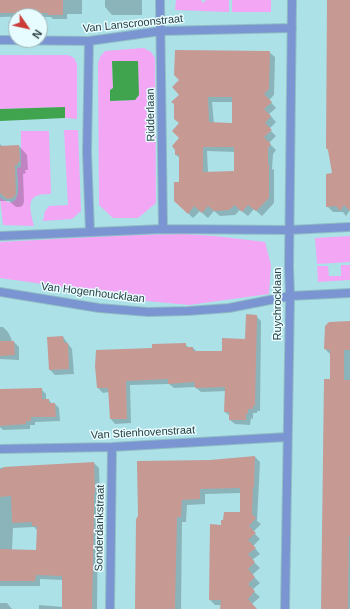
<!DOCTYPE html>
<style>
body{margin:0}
#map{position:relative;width:350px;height:609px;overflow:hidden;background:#ade1e8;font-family:Arial,sans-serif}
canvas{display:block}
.north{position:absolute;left:8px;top:8px;width:40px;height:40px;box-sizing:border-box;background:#e7fcff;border:1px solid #9cb1b4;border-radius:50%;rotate:124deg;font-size:11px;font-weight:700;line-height:16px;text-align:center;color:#2b4043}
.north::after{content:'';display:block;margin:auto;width:14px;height:18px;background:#cb3c39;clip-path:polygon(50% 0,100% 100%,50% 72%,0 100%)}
</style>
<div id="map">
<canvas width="350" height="609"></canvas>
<div class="north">N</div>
</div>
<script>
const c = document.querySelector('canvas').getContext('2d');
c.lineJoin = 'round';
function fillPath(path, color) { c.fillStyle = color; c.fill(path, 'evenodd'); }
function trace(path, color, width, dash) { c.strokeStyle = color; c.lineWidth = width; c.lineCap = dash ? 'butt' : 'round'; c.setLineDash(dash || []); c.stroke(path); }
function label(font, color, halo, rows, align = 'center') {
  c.font = font + ' Arial,sans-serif'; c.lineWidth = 3; c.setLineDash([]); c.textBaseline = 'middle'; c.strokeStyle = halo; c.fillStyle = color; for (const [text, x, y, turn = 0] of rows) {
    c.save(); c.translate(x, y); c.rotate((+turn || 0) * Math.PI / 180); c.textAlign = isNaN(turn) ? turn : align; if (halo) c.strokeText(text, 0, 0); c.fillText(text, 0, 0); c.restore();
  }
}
fillPath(new Path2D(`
 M176 0H201L203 3 206 0H229V12L175 10Z
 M232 0H271V12H232Z
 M144 48 151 52 155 58 156 203 138 218H113L99 205 98 63 100 57 105 51ZM112 62 135 100 110 101V90L113 88Z
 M0 55H68L74 58 77 64V119L65 118 64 107 0 109Z
 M64 130H78L81 211 72 219 43 221 45 211 49 206 68 205Z
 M21 131H49L51 194C25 193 29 206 34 226L3 225 0 197C3 200 7 203 12 202 22 199 17 176 17 168L21 167Z
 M184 234 215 236 265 242 271 265 269 294 189 305 103 297 57 286 0 278V242L129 235Z
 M350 236V262L317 264 315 238Z
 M341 265H350V280L318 282 317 266H328L329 276H341Z`), '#f2a6f4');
fillPath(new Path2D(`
 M112 61H138L139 95 135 100 110 101V90L113 88Z
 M65 107V118L0 121V109Z`), '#40a44e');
fillPath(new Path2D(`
 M0 0H82V14H67V19H53L51 17H40V16L0 17Z
 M105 0H142V15H112L105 7Z
 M328 0H350V210L346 216 343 212H333L327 206 333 174Z
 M269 52 275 57 274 95 269 100 276 108 269 114 276 122 269 129 276 136 269 143 276 150 273 154 272 169 274 170V203L262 216 254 209 248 216 240 210 235 215 220 216 214 211 208 218 200 211 193 218 175 200 180 183V158L176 155 180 138V124L175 118ZM212 102H233V124H214ZM207 151 235 152V172L208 173Z
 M0 144 3 147 19 146 27 155 28 170H25L26 173 23 174 24 201 23 205 20 207H16L9 201H0Z
 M256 316 261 321 260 411H257V413H253V419L251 418 250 425 235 424 230 420V416L225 412 226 391 201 392 195 387 174 388 169 384 130 385 131 423 115 424 111 419 109 392 103 393 98 388 153 349 185 344 189 348H193L197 352H223L246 340Z
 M350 322V609H322L331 380V355L325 349Z
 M0 327H3L8 332 11 338 12 342H14L19 347V360L0 359Z
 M63 337 72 349 74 374 55 375 50 370Z
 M0 389H41L46 394V400H49L52 404H55L59 408 60 421 35 422V425H30V429L3 430 0 427Z
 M255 457 260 462 257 521 261 524 253 532 260 539 253 546 260 554 252 560 260 568 252 575 260 583 252 590 260 597 252 604 256 609H221V605H215L210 600 222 526 241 513V493L205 494V504L187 505 186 522H182L181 609H136L137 519 211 461Z
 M94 463 99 468 100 497H99L98 517 97 609H39V605L63 607V580L40 579V586H0V468ZM34 527 37 530V551L12 550 13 528Z
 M0 603H7L12 609H0Z`), '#0003');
fillPath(new Path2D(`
 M0 0H63V15H47L48 13H0Z
 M327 0H350V211L344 205 340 211 336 206 326 207V174L332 173 328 150 326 148Z
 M175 50 270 51 269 89 264 94 272 102 264 109 271 116 265 123 272 130 264 137 271 144 268 148V164H269V198L256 211 248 205 242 212 235 205 229 210 214 211 208 206 202 213 194 206 188 214 174 201V182H179V155H175V150L172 146 179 138 172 131 179 123 174 119V104L171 102 179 95 172 87 179 80 174 75ZM208 97H232V123L209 122ZM203 147H234V171L203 172Z
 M19 145 20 162H18V165H15L16 194 13 198 7 199 0 193V146Z
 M246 314 257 315 255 406H253V409H248V414H246V420H229V412H224L225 387 195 388 194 382 168 384V379L126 381 127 419H110L108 388H97L95 366 96 350 152 348V344L186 343V347H193V351H222V338L245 339Z
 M350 321V350H344V380H350V536H349L348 609H321L324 379H330V350L324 349 325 326 329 322Z
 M63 336 64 343H68L69 369 49 370 47 337Z
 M0 341H14L15 355 0 356Z
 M42 388V399H49V403H55L56 417H31V421H26V424L0 426V389Z
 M255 456 254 487H253L252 514 256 518 249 526 256 533 248 540 256 548 248 554 255 562 248 569 255 577 248 584 255 591 248 599 257 609H220L221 600H209L210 524 221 525V520H223L224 512H240V488L200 489V499L182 500 181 517H177L175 609H135L136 519 138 516 137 461 210 460Z
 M94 462 95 493H94V511L92 609H62V576L36 575 35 581H0V549L36 550 37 526H32V522L12 523 11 496 0 497V469H3V467Z`), '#c69993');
const street = new Path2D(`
 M160 0 163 229
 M0 40 89 41 161 31 292 28
 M89 41 87 152 90 232
 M0 236 163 229 289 230 350 227
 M0 292 99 308 148 312 188 311 229 308 290 296 350 293
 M0 449 112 447 287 437
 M110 609 112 447
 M285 609 290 296 289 267 292 0`);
trace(street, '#90bec4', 10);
trace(street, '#7a95d2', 8);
label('11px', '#2b4043', '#e7fcff', [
 ["Van Lanscroonstraat",133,24,-6],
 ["Ridderlaan",151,115,-91],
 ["Van Hogenhoucklaan",93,293,7],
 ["Ruychrocklaan",278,304,-90],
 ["Van Stienhovenstraat",143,433,-3],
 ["Sonderdankstraat",100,528,-89]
]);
</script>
